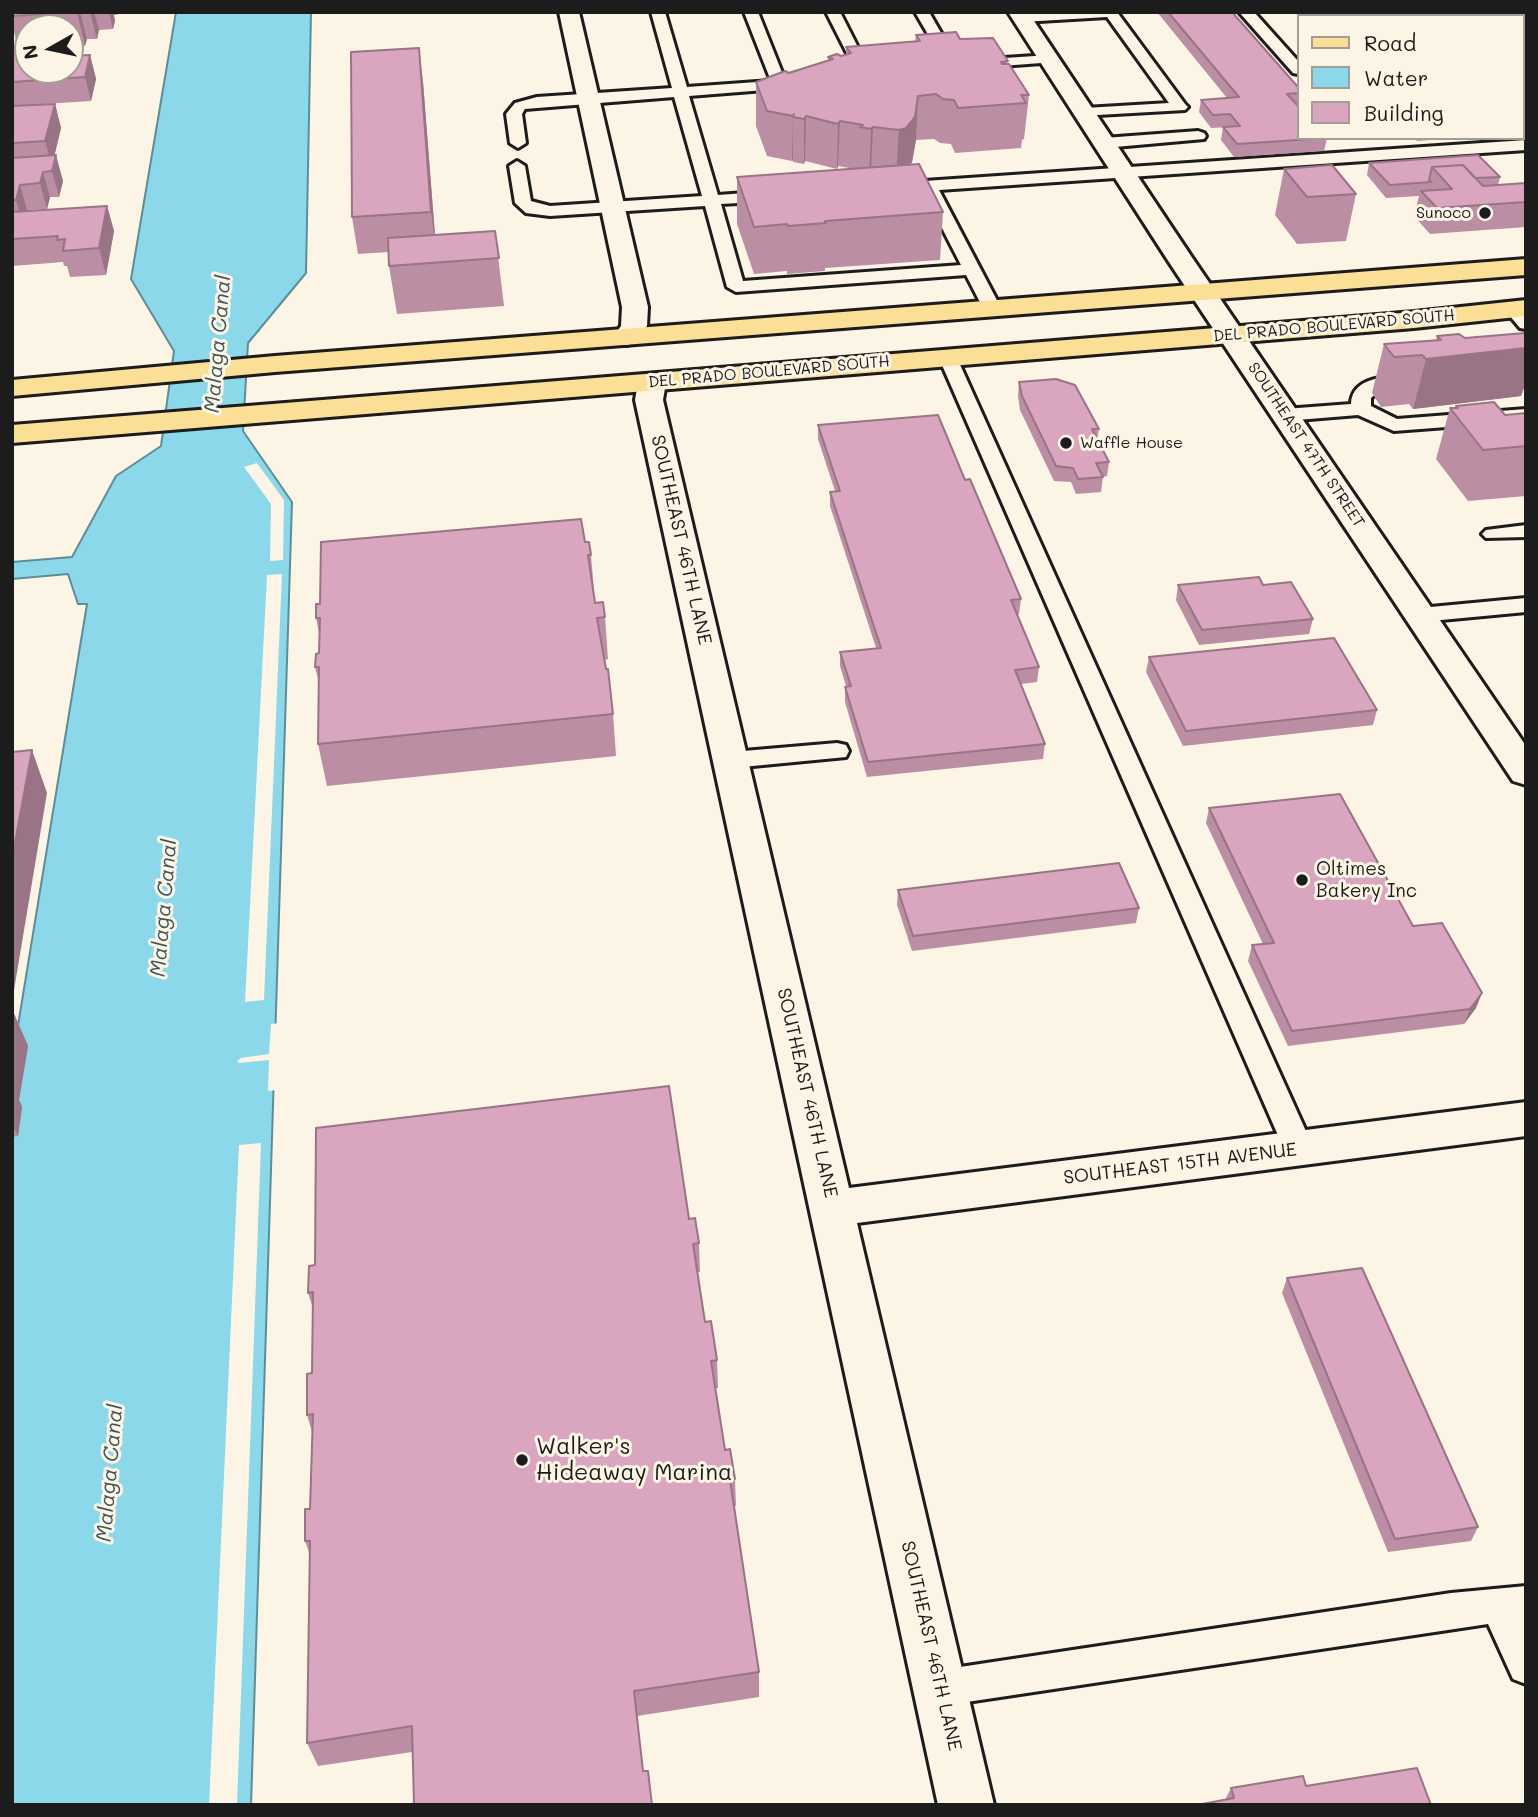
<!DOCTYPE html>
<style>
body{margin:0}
#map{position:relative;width:1538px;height:1817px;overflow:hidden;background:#fcf5e5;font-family:Mali,sans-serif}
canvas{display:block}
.frame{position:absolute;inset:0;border:14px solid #1c1c1c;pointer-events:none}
.legend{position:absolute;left:1297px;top:14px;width:228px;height:126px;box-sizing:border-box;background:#fcf5e5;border:2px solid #a29e95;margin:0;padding:9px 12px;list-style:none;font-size:21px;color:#1c1c1c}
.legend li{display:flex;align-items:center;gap:14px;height:35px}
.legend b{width:35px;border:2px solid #a29e95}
.north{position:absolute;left:14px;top:14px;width:70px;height:70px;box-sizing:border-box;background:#fcf5e5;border:2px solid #a29e95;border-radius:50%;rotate:261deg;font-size:19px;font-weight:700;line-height:28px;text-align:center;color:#1c1c1c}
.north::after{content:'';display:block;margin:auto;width:24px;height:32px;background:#1c1c1c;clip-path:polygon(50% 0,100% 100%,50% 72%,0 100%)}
</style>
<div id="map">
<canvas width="1538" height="1817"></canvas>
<div class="frame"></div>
<ul class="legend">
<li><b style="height:9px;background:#fbdf96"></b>Road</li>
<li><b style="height:19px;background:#8ad8e9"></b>Water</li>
<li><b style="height:19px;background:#daa5be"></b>Building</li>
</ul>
<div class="north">N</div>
</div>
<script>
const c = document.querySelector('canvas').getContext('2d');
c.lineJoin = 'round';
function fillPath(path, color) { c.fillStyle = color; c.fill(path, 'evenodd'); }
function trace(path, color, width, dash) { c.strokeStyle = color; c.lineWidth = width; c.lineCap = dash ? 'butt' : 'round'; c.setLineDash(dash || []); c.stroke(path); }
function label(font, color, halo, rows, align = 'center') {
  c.font = font + ' Mali,sans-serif'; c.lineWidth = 6; c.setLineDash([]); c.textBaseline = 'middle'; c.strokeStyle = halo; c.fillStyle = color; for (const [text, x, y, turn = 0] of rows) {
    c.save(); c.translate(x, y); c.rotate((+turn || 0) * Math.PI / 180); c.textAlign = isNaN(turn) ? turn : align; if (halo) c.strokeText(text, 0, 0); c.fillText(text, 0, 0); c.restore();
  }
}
const water = new Path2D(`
 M176 12H311L306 273 248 343 243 431 292 502 251 1805H12V1062L87 604H78L68 574 12 579V562L72 557 116 476 161 446 174 351 131 279Z`);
fillPath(water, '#8ad8e9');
trace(water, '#5e8d97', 2);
fillPath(new Path2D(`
 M257 463 284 500 283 560 270 561 271 504 244 467Z
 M282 574 264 1000 245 1002 267 575Z
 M280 1023 278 1090 268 1091 269 1060 239 1063 237 1061 241 1058 269 1054 271 1024Z
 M261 1143 237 1805H209L239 1145Z`), '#fcf5e5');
const service = new Path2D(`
 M651 12H665L687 87 771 81 744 12H758L785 80 795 81 797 84 790 88 689 96 718 195 773 191 781 196 773 201 721 204 743 281 961 265 923 191H889L887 188 889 185 895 183 1526 140V150L939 190 1001 308 992 313 983 308 966 275 736 292 727 287 705 206 550 216 526 213 515 203 509 166 517 161 525 166 531 201 550 206 702 196 674 97 525 109 522 114 526 143 518 148 510 143 506 114 515 103 537 97 672 88Z
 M826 12H840L870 71 868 74H858L856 71Z
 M915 12H929L959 64 957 67H947Z
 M1050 12H1117L1185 104 1188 107 1185 110 1080 116 1077 113 1085 108 1169 103 1107 17 1022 22 1015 18 1022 14Z
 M1239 12H1254L1298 61V74L1293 73Z
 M1050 55 1057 59 1055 62 974 68 967 64 974 60Z
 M1522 80H1526V88H1522Z
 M1198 131 1204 133 1206 136 1204 139 1104 148 1096 143 1104 138Z
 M1513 304 1519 305 1526 312V329L1520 328 1504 309Z
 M948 352 957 358 1314 1149 1309 1157 1299 1161 1289 1157 1284 1149 939 358Z
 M1408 374 1415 376 1417 380 1415 384 1381 389 1371 398V406L1397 419 1526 409V421L1394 431 1358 415 1285 421 1275 415 1285 409 1351 404C1352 376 1388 377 1408 374Z
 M1526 525V537L1486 538 1482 534 1486 530Z
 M1526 598V612L1420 622 1412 620 1409 615 1412 610 1420 608Z
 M837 743 846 745 849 751 846 757 732 768 723 766 720 760 723 754 732 752Z
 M1526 1586V1684L1513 1679 1488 1624 940 1706 927 1701 922 1688 927 1675 940 1670 1451 1593Z`);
const minor = new Path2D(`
 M559 12H579L648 307 647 326 636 343 626 345 616 343 613 337 621 326 622 307Z
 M1008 12H1028L1193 259 1526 746V785L1513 781 1167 259Z
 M1462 12H1483L1485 16H1464Z
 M1522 52 1526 53V67L1522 66Z
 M652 374 662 376 666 382 663 400 849 1188 1526 1102V1136L857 1223 994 1805H938L635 400 638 382 642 376Z`);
const primary = new Path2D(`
 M1526 259V275L275 372 12 396V380L275 356Z
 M1526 300V316L1414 328 12 443V425L1414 312Z`);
trace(service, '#1c1c1c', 6);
trace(minor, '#1c1c1c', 6);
trace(primary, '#1c1c1c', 6);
fillPath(service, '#fcf5e5');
fillPath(minor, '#fcf5e5');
fillPath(primary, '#fbdf96');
fillPath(new Path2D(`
 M12 12H118L117 15H114L115 21 113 29 99 30 97 39H87L85 46 70 47V28H28V70L90 55 96 79 91 101 12 106V47H18L12 25Z
 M1157 12H1232L1298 87V105L1327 138 1324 151 1234 157 1221 140 1223 127H1228L1211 128 1199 112 1201 100 1227 98Z
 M1295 12H1384L1387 16H1298Z
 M916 35 960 39 1008 61 1007 64 1029 95 1024 139 1022 140 1021 148 955 153 951 144 940 143 934 139 916 140 912 162 910 165 943 212 940 260 825 268V271L787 274V271L754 274 737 224V177L854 169 838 166 837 169 805 161 804 164 793 162V160L792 161 767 156 756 126V82L828 60V57L841 56 846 54V47L915 42Z
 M423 82 435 235 495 231 504 306 397 314 389 266V252L358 254 352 217Z
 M55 104 61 128 54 156 63 181 59 197H50L47 209 27 210V211L107 206 114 231 106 275 70 277 67 266H64L63 262 12 266V106Z
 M1415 138H1455L1417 141Z
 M1478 155 1500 177 1498 185 1526 183V227L1430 234 1414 216 1419 196 1386 198 1367 175 1369 163Z
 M1284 169 1356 194 1346 241 1297 244 1275 215Z
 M1526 334V382L1521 396 1413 409 1409 404 1381 407 1372 393 1384 344 1436 340 1437 336 1465 338Z
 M1019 382 1099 429 1097 440 1109 462 1107 476 1103 477 1101 492 1076 494 1071 482 1054 481 1020 410 1018 396Z
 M1456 406 1505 415 1526 413V496L1468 501 1436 459 1450 408H1456Z
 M818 425 965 480 1021 599 1019 614H1017L1039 667 1037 682 1021 684 1045 744 1043 759 867 777 845 702V687L846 686 840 666V652L876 648 830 506V492L835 491 818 439Z
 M585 542 591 555 595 603 605 617 608 659 604 660 613 714 616 756 327 786 318 744 319 683 315 667 319 653V633L316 618Z
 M1178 585H1263L1313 619 1309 634 1199 645 1176 600Z
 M1149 657 1377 710 1373 725 1183 746 1146 672Z
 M1209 808 1413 926 1476 1008 1464 1024 1288 1046 1248 961 1252 945 1263 944 1206 823Z
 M898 890 1139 908 1136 923 912 951 897 905Z
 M12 1009 28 1046 19 1100 22 1107 18 1136 12 1137Z
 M689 1219 699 1243 700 1272H697L705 1322 717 1360 718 1388H716L725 1450 735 1479 736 1506H734L759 1672V1697L637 1716 643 1771 652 1805 412 1752 318 1766 307 1743 310 1555 305 1541 310 1509 312 1432 307 1415 312 1373 313 1308 308 1293Z
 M1287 1278 1478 1527 1471 1541 1388 1552 1282 1293Z
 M1306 1786 1225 1800 1231 1788Z`), '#bb8ea3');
fillPath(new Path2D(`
 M77 12H80L87 39 85 46Z
 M90 12H94L99 30 97 39Z
 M109 12H113L115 21 113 29Z
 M419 48 423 82 436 249 431 212Z
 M90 55 96 79 91 101 85 77Z
 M918 96 916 140 912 162 904 174 896 176 899 130Z
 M55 104 61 128 52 166 45 141Z
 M793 116V160L792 161Z
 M806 116 805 161 804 164V119Z
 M840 121 838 166 837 169 838 124Z
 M873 127 871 172 869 175 871 129Z
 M56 155 63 181 59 197 52 171Z
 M43 172 50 197 47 209 40 183Z
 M20 185 27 210 23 226 16 200Z
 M107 206 114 231 106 275 99 248Z
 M1526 348V382L1521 396 1413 409 1426 359Z
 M32 750 47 793 12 1002V859Z
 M1482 993 1476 1008 1464 1024 1470 1009Z
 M12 1009 28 1046 19 1100 22 1107 18 1136 12 1124Z`), '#997485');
const building = new Path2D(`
 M12 12H76L12 16Z
 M1168 12H1232L1298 87V93L1287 94 1298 106V138H1327L1237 144 1223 127 1240 126 1230 114 1213 115 1201 100 1239 97Z
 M1308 12H1384L1387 16H1311Z
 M956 32 960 39 993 38 1008 61 1001 62 1002 64H1009L1029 95H1021L1026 103 958 108 954 100 943 99 936 94 918 96 915 117 906 128 899 130 873 127 871 129 860 127 863 125 840 121 838 124 806 116 804 119 793 117 794 114 793 116 767 111 756 82 785 71 789 73 833 59 828 57 837 54 841 56 851 53 846 47 920 41 916 35Z
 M28 46V70H70V56L90 55 85 77 12 82V47Z
 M419 48 431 212 352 217 351 52Z
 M55 104 45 141 12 143V106Z
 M56 155 52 171 43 172 40 183 20 185 16 200H12V158Z
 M1478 155 1500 177 1475 178 1463 165 1432 167 1429 180 1431 182 1390 185 1369 163Z
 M919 164 943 212 825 221 826 223 788 226 787 224 754 227 737 177Z
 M1332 165 1356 194 1307 197 1284 169Z
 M1463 165 1483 186 1526 183V202L1437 208 1421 191 1452 189 1432 167Z
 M107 206 99 248 63 251 65 239 57 240 58 236 12 239V212Z
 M495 231 499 258 389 266 388 238Z
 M1525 333 1526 334V348L1426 359 1422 355 1394 357 1384 344 1441 340 1437 336 1459 334 1465 338Z
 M1056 379 1075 385 1099 429H1092L1109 462 1096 463 1103 477 1078 479 1073 468 1056 466 1022 396 1019 382Z
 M1494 402 1505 415 1526 413V446L1483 450 1450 408H1458L1456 406Z
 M938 415 965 480 970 479 1021 599 1011 600 1039 667 1015 670 1045 744 868 762 845 687 851 686 840 652 881 648 830 492 840 491 818 425Z
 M581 519 585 542H589L591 555H588L595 603 603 602 604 610 605 617 597 618 606 669H608L613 714 318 744 319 667H315L316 654 319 653 320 618H316V604H320L321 542Z
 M1259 577 1263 585 1291 582 1313 619 1202 630 1178 585Z
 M1334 638 1377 710 1186 731 1149 657Z
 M32 750 12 859V752Z
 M1340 794 1413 926 1442 923 1482 993 1470 1009 1292 1031 1252 945 1274 943 1209 808Z
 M1119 863 1139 908 913 936 898 890Z
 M669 1086 689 1219 695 1218 699 1243 693 1244 705 1322 711 1321 717 1360 711 1361 725 1450 730 1449 735 1479 730 1480 759 1672 634 1691 643 1771H648L652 1805H414L412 1726 307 1743 310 1541H305V1509H310L313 1414 307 1415V1374L312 1373 313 1292 308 1293 309 1266 315 1265 316 1128Z
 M1362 1268 1478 1527 1395 1539 1287 1278Z
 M1417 1768 1431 1805H1197L1234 1798 1231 1788 1303 1776 1306 1786Z`);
fillPath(building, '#daa5be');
trace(building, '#997485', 2);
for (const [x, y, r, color] of [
 [1485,213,7,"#1c1c1c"],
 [1066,443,7,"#1c1c1c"],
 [1302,880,7,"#1c1c1c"],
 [522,1460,7,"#1c1c1c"]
]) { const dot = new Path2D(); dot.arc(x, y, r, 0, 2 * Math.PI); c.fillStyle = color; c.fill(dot); trace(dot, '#fcf5e5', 2.5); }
label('16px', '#1c1c1c', '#fcf5e5', [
 ["Sunoco",1471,213],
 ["Waffle House",1080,443,"left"]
], 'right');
label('16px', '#1c1c1c', '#fcf5e5', [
 ["DEL PRADO BOULEVARD SOUTH",1334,326,-5],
 ["DEL PRADO BOULEVARD SOUTH",769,372,-5],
 ["SOUTHEAST 47TH STREET",1306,445,56]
]);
label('19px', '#1c1c1c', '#fcf5e5', [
 ["SOUTHEAST 46TH LANE",681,540,77],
 ["SOUTHEAST 46TH LANE",807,1093,77],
 ["SOUTHEAST 15TH AVENUE",1180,1164,-7],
 ["SOUTHEAST 46TH LANE",931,1646,77]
]);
label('19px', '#1c1c1c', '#fcf5e5', [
 ["Oltimes",1316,869],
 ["Bakery Inc",1316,891]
], 'left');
label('italic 21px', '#3d545a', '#fcf5e5', [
 ["Malaga Canal",218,344,-85],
 ["Malaga Canal",164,908,-85],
 ["Malaga Canal",110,1473,-85]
]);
label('23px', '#1c1c1c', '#fcf5e5', [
 ["Walker's",536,1447],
 ["Hideaway Marina",536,1473]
], 'left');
</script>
